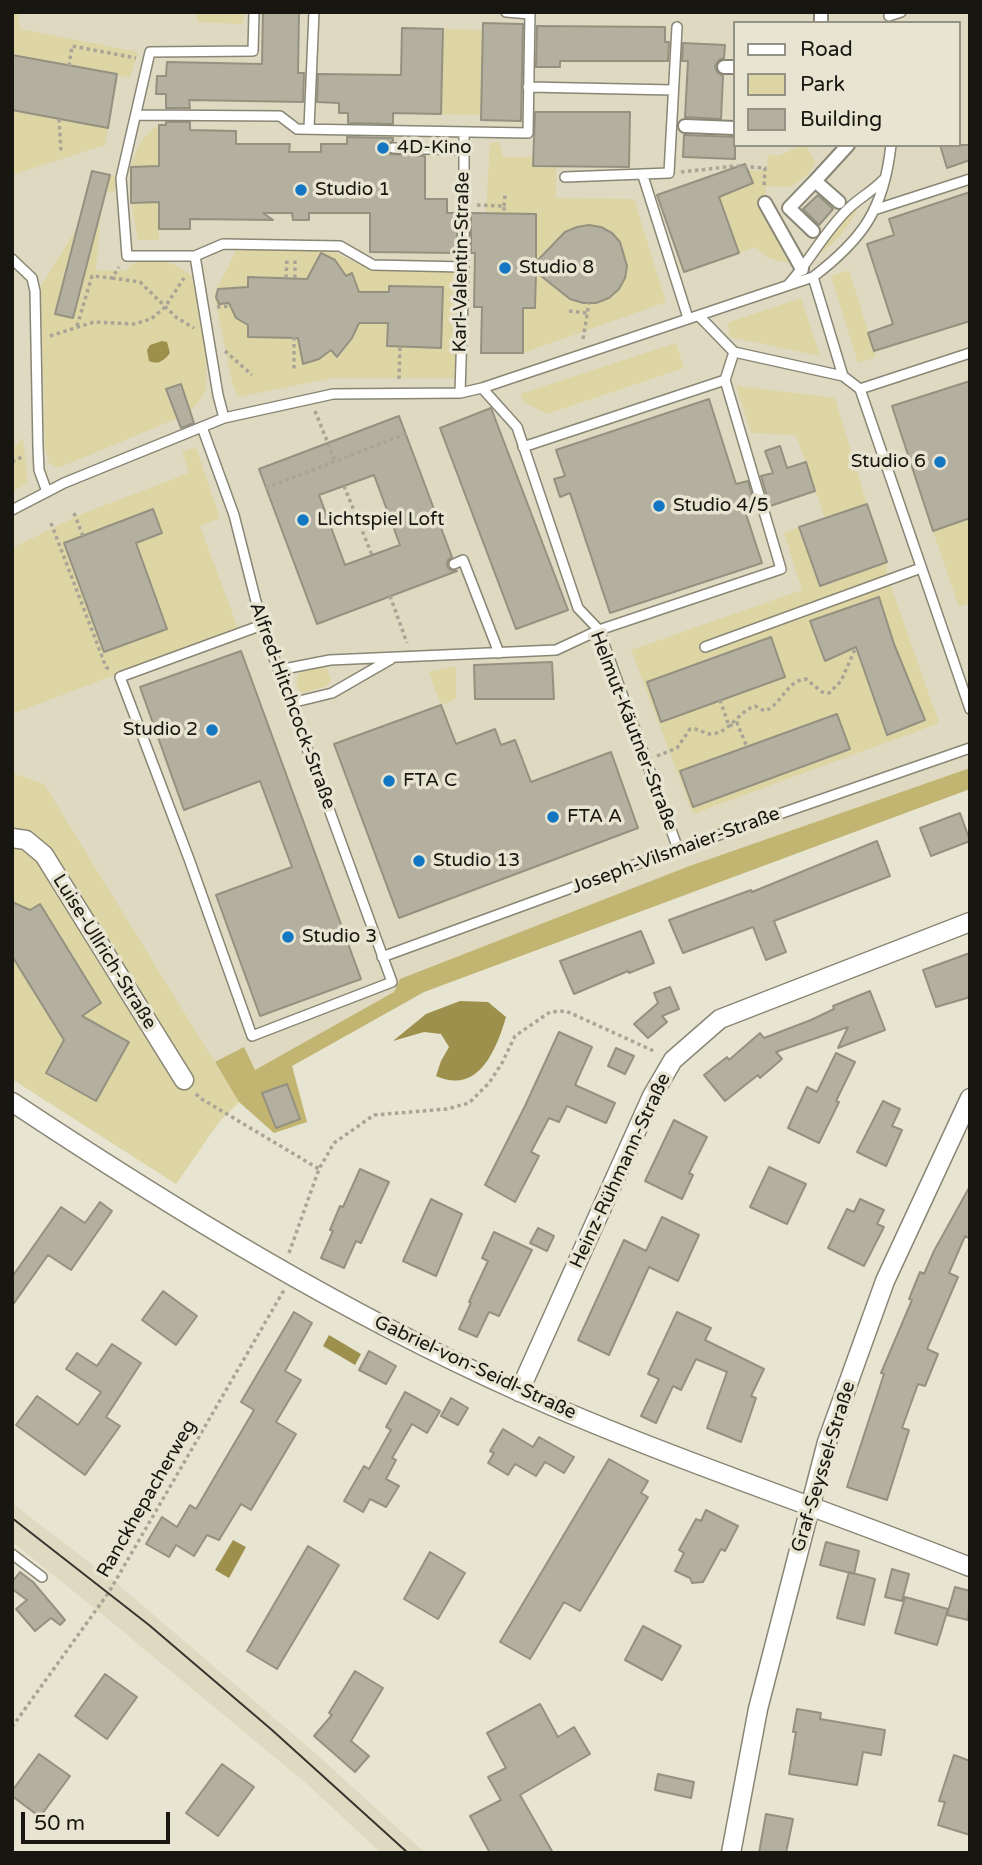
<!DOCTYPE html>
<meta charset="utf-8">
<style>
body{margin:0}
#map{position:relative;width:982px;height:1865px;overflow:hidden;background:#e7e4d1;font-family:"Varela Round",sans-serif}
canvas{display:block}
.frame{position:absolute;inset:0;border:14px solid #181610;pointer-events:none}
.legend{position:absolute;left:733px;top:21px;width:228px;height:126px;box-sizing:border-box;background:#e7e4d1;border:2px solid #949284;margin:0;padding:9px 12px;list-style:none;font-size:21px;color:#181610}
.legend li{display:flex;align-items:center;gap:14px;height:35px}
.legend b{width:35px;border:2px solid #949284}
.scale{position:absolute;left:21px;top:1812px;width:149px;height:32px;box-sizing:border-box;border:4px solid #181610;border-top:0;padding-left:9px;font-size:21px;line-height:24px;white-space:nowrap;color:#181610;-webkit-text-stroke:5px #e7e4d1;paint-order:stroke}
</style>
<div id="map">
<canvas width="982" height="1865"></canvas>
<div class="frame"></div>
<ul class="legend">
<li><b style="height:9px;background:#fff"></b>Road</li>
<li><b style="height:19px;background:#ded5a5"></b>Park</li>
<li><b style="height:19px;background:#b3b09f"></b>Building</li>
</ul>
<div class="scale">50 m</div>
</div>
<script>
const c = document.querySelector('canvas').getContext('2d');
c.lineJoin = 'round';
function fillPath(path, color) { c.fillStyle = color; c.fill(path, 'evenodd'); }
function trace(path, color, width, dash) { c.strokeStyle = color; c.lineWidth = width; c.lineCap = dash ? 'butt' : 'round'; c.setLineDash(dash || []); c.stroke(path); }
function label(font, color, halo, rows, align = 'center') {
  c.font = font + ' "Varela Round",sans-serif'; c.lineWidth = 7; c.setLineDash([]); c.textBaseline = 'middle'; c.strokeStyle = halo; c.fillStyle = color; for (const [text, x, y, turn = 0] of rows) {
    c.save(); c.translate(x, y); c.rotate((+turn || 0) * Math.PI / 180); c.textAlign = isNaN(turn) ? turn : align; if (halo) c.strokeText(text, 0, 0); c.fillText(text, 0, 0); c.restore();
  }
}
fillPath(new Path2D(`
 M12 12H970V789L424 992 292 1066 307 1122 274 1133 239 1102 219 1122 176 1184 12 1079ZM735 23H959V145H735Z
 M12 1503 115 1582 314 1752 425 1853H381L307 1784 97 1610 12 1542Z`), '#ded9c0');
fillPath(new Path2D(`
 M12 12H18L20 29 138 52 130 78 117 75 105 145 12 175Z
 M197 12H244L243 24 197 22Z
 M443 29 483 30 481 115 441 114Z
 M159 125V166L131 167C138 145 140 137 159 125Z
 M499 142 503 157H533V166H556V198L634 199 666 302 523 353V308L535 307 536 214H486L490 143Z
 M801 145H805L816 163 807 175 790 187 766 186C764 215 775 237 788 262 774 261 765 257 756 247L739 253 712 176 735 170 767 171 768 155 778 156Z
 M92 171 116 177 115 191 105 192 101 208 96 270 126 271C141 249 177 261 192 277 196 300 212 374 205 392 200 402 192 409 183 416L58 468 49 463 45 448 41 286 77 228Z
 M159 202V240H138L131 203Z
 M859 205C850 228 832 246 812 260L828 237Z
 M237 249 329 250 370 269 461 270 458 378H332L238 397 232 382 214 294Z
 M849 270 876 357 858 363 831 276Z
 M801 298 820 356 730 337 727 323Z
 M676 343 684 368 547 414 523 402 520 394Z
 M736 386 835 398 867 504 825 518 796 435 751 433Z
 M23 439 28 483 12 492V449Z
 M196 447 220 518 200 526 238 628 12 714V548L84 513 189 473 182 452Z
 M970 518V603L959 607 933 531Z
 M799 527 820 586 887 562V575L939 723 693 814 631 650 802 590 784 533Z
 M456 666V699L441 705 429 672Z
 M321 667 327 669 331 680 327 686 302 693C295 685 295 681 300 672Z
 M12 773 44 784 239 1102 219 1122 176 1184 12 1079Z`), '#ded5a5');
fillPath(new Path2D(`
 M970 768V789L424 992 292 1066 307 1122 274 1133 239 1102 215 1062 244 1047 255 1070 394 992 400 979 687 867Z`), '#c2b572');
fillPath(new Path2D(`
 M162 341 167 342 170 353C164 361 158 365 149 361L147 350 150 345Z
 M460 1001 488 1002 506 1017C496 1051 478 1095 436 1076L441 1061 449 1047 441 1034 424 1032 393 1041 426 1014Z
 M329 1335 361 1354 355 1365 323 1346Z
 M233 1540 246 1547 229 1578 215 1570Z`), '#9d904d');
const building = new Path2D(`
 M263 12H299L298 73H304L303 102 189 100 190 108H166V94H156L157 76H166L167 62 262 64Z
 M483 23 523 24 521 121 481 120Z
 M537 26 665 27V42H669L668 61H560V67H536Z
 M402 28 443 29 441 114 393 113V124L348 123V113H339V103L317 102 318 74 401 75Z
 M683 43 725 45 724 58 719 60 715 66 717 72 723 76 721 119 685 117 688 61H682Z
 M12 55 117 74 108 128 12 110Z
 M535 112H630L629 167 533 166Z
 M166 122H190V130L236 131V144H290L289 152H321V144H347V137L393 138V141L386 147 390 154 425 156V199H447V213H457V253L370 252V213H309V220H293L292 213H263L273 220 190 219V229H159V202L131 203V167L159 166V125H166Z
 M684 135 735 137V159L683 157Z
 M940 145H970V160L947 168Z
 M745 164 753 183 719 197 739 253 684 272 657 195Z
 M92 171 110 175 73 318 55 314Z
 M970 192V321L874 351 868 333 893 324 867 244 894 235 889 219Z
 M818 195 833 209 819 225 803 209Z
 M471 213 536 214V262L565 232 577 227 589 225 601 227 612 233 620 242 627 266 625 278 619 289 609 298 596 303H583L570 299 536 272 535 308H523V353H481L482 307H474L475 253H471Z
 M321 253 335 260 346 276 352 273 359 292H389V286L443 287 441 348 387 346 388 323H359L352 338 337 357 331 350 319 359 303 364 298 338 248 337V325L236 318 229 303 219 304 216 297 218 289 248 287V277L307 279Z
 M970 381V518L933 531 892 406Z
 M181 384 194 423 181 428 166 389Z
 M709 399 736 484 748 481 756 510 746 514 762 563 610 613 570 493 560 497 554 479 565 476 556 450Z
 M491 408 568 610 516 629 440 428Z
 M399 416 452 557 448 560 447 566 450 570 457 571 317 624 259 469ZM374 475 400 545 345 565 319 495Z
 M780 446 787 468 806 462 815 491 770 506 761 476 773 473 765 451Z
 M867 504 887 562 820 586 799 527Z
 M153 509 162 533 136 543 167 629 104 652 64 543Z
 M879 597 894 644 925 720 887 735 856 647 825 661 810 621Z
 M771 637 785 677 661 722 647 682Z
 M241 651 361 979 260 1016 216 895 292 867 260 781 184 810 140 687Z
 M552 662 554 699H475L474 665Z
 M441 705 456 744 495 729 501 745 515 740 531 782 611 752 638 828 399 918 334 744Z
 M837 714 850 749 693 807 680 771Z
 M960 813 970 841 931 856 920 828Z
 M877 841 890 876 774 921 786 952 766 960 753 927 683 953 669 920 751 890 752 892Z
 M12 902 30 910 40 904 101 1003 82 1016 129 1042 96 1101 46 1073 64 1040 12 956Z
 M641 931 654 963 629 973 628 971 574 994 560 961Z
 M970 953V994L967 998 936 1007 923 970Z
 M670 987 679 1009 662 1016 667 1022 648 1038 634 1024 658 1003 654 993Z
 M870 991 885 1030 838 1048 848 1027 776 1052 782 1059 760 1078 758 1075 725 1101 704 1075 727 1057 729 1060 760 1033 764 1038 811 1020 834 1009 833 1006Z
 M559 1032 592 1047 575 1085 615 1103 606 1123 567 1106 559 1122 549 1118 531 1152 539 1156 515 1202 485 1185 525 1106Z
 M616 1048 634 1056 625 1074 608 1066Z
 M836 1053 855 1062 836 1101 839 1102 819 1143 788 1128 807 1087 817 1092Z
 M287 1084 300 1119 276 1128 262 1093Z
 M883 1101 900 1109 892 1126 902 1130 886 1166 857 1152Z
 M674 1120 707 1137 689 1173 693 1175 682 1199 645 1181Z
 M769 1167 806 1184 787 1224 750 1207Z
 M360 1169 389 1182 361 1243 356 1241 344 1268 321 1258 333 1231 330 1230 340 1206 343 1207Z
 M970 1186V1239L965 1236 949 1273 958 1277 927 1349 938 1354 925 1386 918 1384 902 1428 909 1430 887 1500 847 1487 884 1374 881 1373 912 1300 909 1299 920 1272 924 1274 934 1251Z
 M431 1199 462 1214 436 1276 403 1261Z
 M860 1199 884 1210 877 1224 884 1227 864 1266 828 1248 847 1209 854 1212Z
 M100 1202 112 1211 71 1270 48 1255 12 1306V1277L61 1207 85 1223Z
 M662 1217 699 1235 678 1281 649 1267 609 1355 578 1340 624 1240 646 1251Z
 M538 1228 554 1236 547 1251 530 1243Z
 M494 1232 532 1250 499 1316 489 1312 477 1337 459 1329 471 1303 469 1302 488 1261 482 1258Z
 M163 1291 197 1316 176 1345 142 1320Z
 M294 1312 312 1323 285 1371 301 1380 276 1422 296 1434 251 1510 241 1504 219 1540 207 1535 194 1556 176 1545 169 1557 146 1544 162 1517 177 1527 190 1505 196 1509 254 1410 241 1402Z
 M677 1312 711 1328 705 1340 764 1369 751 1396 756 1398 741 1442 707 1428 727 1372 696 1359 681 1390 673 1386 656 1423 641 1416 659 1379 648 1374Z
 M112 1344 141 1363 106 1417 120 1426 85 1475 16 1425 37 1396 78 1425 101 1392 66 1369 77 1353 97 1366Z
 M369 1351 396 1366 386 1384 359 1370Z
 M405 1392 440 1411 427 1433 412 1424 392 1458 396 1460 386 1479 399 1486 386 1507 370 1499 363 1512 344 1501 364 1466 369 1469 391 1430 386 1427Z
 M451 1398 468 1408 458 1425 441 1416Z
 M503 1429 533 1447 539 1437 574 1457 564 1473 545 1462 536 1476 515 1464 508 1475 488 1463 494 1453 490 1451Z
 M609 1459 648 1481 641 1493 648 1497 580 1611 564 1602 530 1659 500 1642Z
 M706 1510 738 1526 725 1551 721 1549 703 1582 692 1583 690 1578 675 1571 684 1553 679 1550 696 1519 701 1521Z
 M826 1542 859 1551 854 1574 820 1565Z
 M308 1546 339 1565 277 1669 247 1651Z
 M430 1552 465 1573 438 1619 404 1599Z
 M892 1569 909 1574 902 1601 885 1597Z
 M20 1572 33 1582 65 1620 60 1625 51 1618 35 1631 16 1609 27 1600 12 1589V1582Z
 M849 1572 875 1579 864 1625 837 1618Z
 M955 1587 970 1591 968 1620 947 1615Z
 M905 1597 948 1609 937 1645 895 1633Z
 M643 1626 681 1646 662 1680 625 1660Z
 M355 1671 383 1688 351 1741 369 1756 355 1772 314 1736 332 1715 329 1713Z
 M105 1674 137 1697 107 1739 75 1716Z
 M540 1704 558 1737 574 1727 590 1754 520 1795 553 1853H490L470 1816 501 1800 488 1777 506 1768 487 1733Z
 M797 1709 821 1713 820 1719 885 1730 881 1755 863 1752 857 1785 789 1774 796 1732H793Z
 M39 1754 70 1776 40 1817 12 1796V1791Z
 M954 1755 970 1761V1835L938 1825 945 1802 939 1801Z
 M222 1764 254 1787 218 1836 186 1813Z
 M658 1774 694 1782 691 1798 655 1790Z
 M766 1814 793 1819 786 1853H759Z`);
fillPath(building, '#b3b09f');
trace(building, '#949180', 2);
const service = new Path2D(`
 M254 12 253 51 150 52 121 178 127 256H195L223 244 340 246 373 265 464 267
 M506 12 530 14
 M889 16 901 12
 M528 87 673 90
 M136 115 280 116 297 129 528 133 530 12
 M309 128 314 12
 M393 148 464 150
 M643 176 688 318
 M565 177 669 173 677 27
 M877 209 970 179
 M195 256 218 395 224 418
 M12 259 32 278 35 291 38 448 39 470 47 492
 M813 277 843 376 860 389 970 709
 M788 285C809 262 823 234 846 211 857 199 872 192 883 180
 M699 316 734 352 843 376
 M482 388 517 427 578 608 599 630 678 849
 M860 389 970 353
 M460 393 464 267V132
 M202 427 234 515 262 625 392 982 252 1036 189 859 120 677 262 625
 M523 447 725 380
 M12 510 64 483 224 418 333 394 460 393 482 388 813 277C863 239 884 209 891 145
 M454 564 463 560 499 653
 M705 647 921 568
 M279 670 330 660 556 650 599 630 781 569 725 380 734 352
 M291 703 332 693 391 659
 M382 957 678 849 970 748
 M12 1554 42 1577`);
const pedestrian = new Path2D(`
 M821 23V12
 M724 67H735
 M685 126 735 128
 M839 202 815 181 848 145
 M765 203 802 269
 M813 231 789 208 815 181`);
const minor = new Path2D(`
 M12 838 26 840 44 855 184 1080
 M12 1102C175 1210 341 1312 520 1392 667 1458 820 1507 970 1567
 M519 1392 652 1096 673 1060 720 1019 970 922
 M731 1853 758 1709 827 1442 885 1281 970 1098`);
trace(service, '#898675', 12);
trace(pedestrian, '#898675', 16);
trace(minor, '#898675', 21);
trace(new Path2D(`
 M69 66 72 46 136 58
 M59 119 61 151
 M681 172 735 166 765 168 764 188
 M477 205 504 206V214
 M504 206 505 195
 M112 278 140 282 177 318 194 328
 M286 278 287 259
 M295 278V259
 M217 307 232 306
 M569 311 587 313
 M77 326 92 276 112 278 119 267
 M50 336 94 322 134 324 151 319 165 307 184 278
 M294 337V372
 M583 339 589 303
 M225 351 252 375
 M399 379 400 346
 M315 411 335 461
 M12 462 24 456
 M344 486 372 555
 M266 488 406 434
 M74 513 83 536
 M51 523 106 667 110 670
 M390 596 407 643
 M720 700 729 726 737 723 747 747
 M657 756 677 748 690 729C699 728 704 734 712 734 729 733 739 711 755 706L765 711C782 704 787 680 806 679L822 692 829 693 841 681 856 647
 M196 1094 200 1098 319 1169
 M289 1253 319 1169 334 1143 374 1115 447 1109 469 1103 489 1083 502 1063 515 1036 550 1012 566 1011 656 1052
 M12 1727 109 1592 284 1290`), '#a8a596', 3.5, [3.5, 3.5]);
trace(service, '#fff', 9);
trace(pedestrian, '#fff', 12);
trace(minor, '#fff', 18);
trace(new Path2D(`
 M12 1518 149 1625 272 1730 408 1853`), '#37352d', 2);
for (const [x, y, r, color] of [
 [383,148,7,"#1276c2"],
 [301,190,7,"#1276c2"],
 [505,268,7,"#1276c2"],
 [940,462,7,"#1276c2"],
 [659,506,7,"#1276c2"],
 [303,520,7,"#1276c2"],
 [212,730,7,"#1276c2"],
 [389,781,7,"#1276c2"],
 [553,817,7,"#1276c2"],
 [419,861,7,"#1276c2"],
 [288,937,7,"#1276c2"]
]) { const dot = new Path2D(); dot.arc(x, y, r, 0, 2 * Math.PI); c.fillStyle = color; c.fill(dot); trace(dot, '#e7e4d1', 2.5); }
label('19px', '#181610', '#e7e4d1', [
 ["4D-Kino",397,148],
 ["Studio 1",315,190],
 ["Studio 8",519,268],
 ["Studio 6",926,462,"right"],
 ["Studio 4/5",673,506],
 ["Lichtspiel Loft",317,520],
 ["Studio 2",198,730,"right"],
 ["FTA C",403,781],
 ["FTA A",567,817],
 ["Studio 13",433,861],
 ["Studio 3",302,937]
], 'left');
label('19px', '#181610', '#e7e4d1', [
 ["Karl-Valentin-Straße",462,262,-89],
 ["Alfred-Hitchcock-Straße",292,706,70],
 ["Helmut-Käutner-Straße",633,731,69],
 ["Joseph-Vilsmaier-Straße",676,851,-20],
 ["Luise-Ullrich-Straße",104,952,58],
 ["Heinz-Rühmann-Straße",621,1171,-65],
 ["Gabriel-von-Seidl-Straße",475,1368,25],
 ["Graf-Seyssel-Straße",824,1467,-73],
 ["Ranckhepacherweg",147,1499,-60]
]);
</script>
